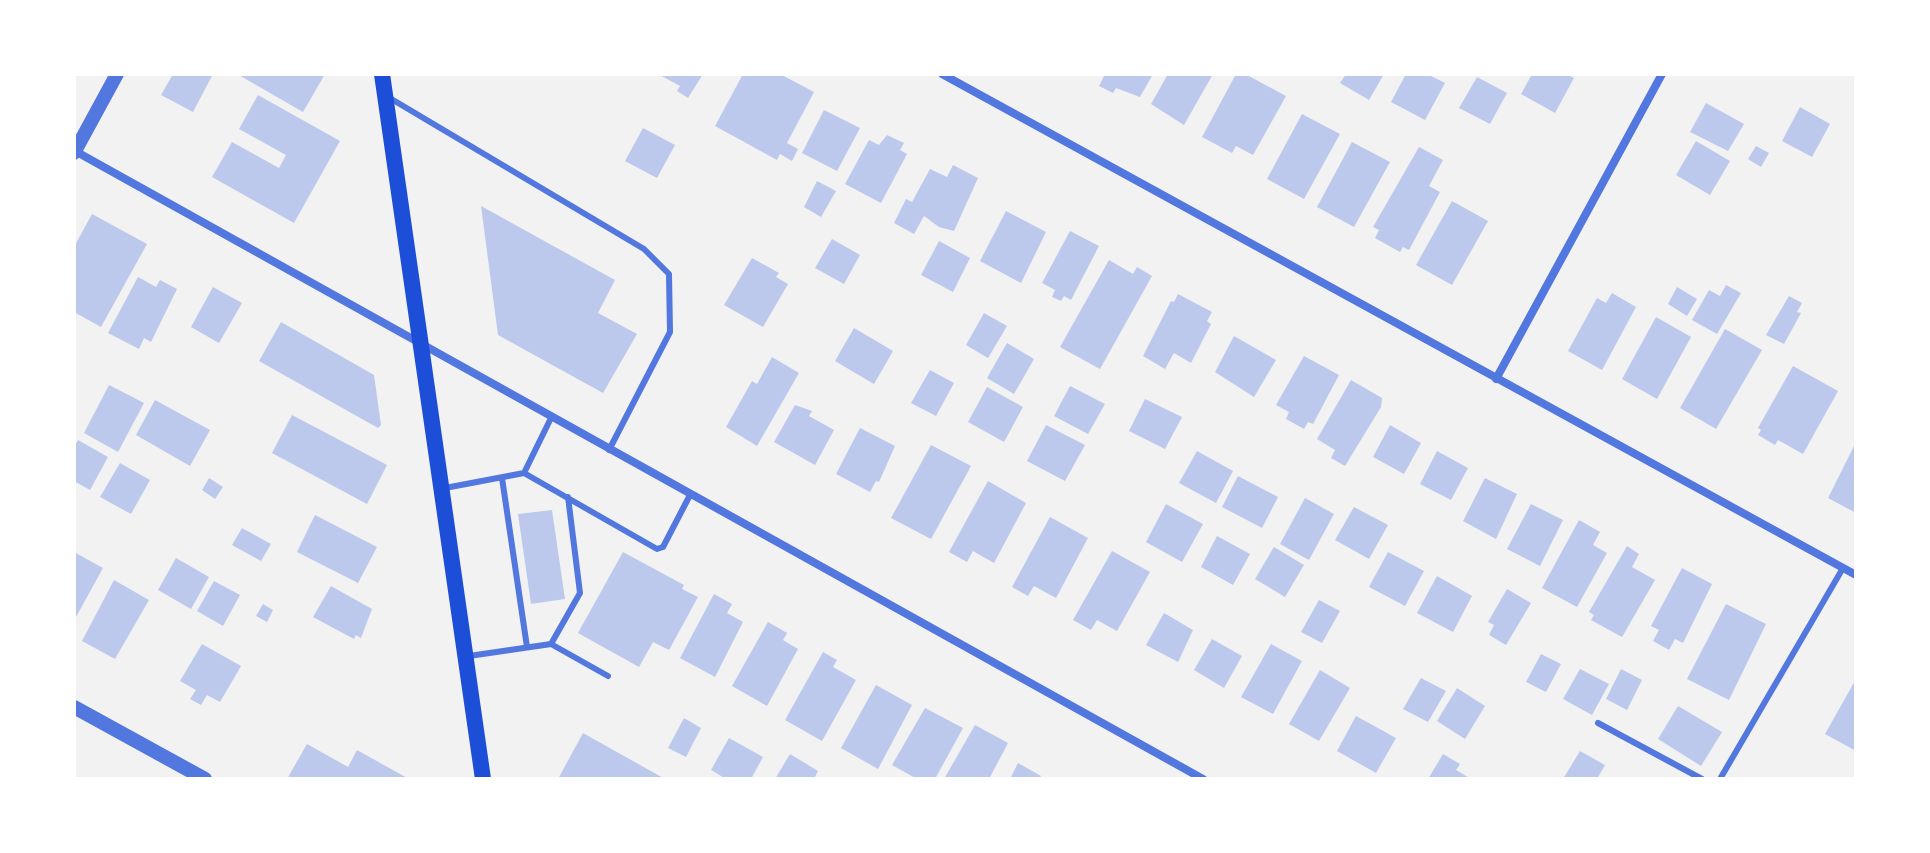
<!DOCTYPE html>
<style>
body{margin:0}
#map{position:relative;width:1930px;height:853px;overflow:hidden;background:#f2f2f2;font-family:"IBM Plex Sans",sans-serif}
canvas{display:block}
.frame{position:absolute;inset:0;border:76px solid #fff;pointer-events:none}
</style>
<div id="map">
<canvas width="1930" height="853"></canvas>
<div class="frame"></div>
</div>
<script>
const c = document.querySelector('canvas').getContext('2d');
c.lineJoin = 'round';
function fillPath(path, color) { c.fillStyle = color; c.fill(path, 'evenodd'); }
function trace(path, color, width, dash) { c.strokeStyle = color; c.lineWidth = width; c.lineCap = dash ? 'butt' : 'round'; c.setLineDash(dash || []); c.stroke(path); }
fillPath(new Path2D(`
 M173 74H213L193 112 161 95Z
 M237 74H325L303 112Z
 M658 74H703L688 98 677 91 680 86Z
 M743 74H780L814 92 787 143 798 149 792 161 780 154 777 160 715 126Z
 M1105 74H1153L1140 97 1116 88 1113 93 1099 86Z
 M1168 74H1213L1184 125 1151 104Z
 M1236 74H1245L1286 96 1253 155 1236 146 1232 153 1202 137Z
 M1346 74H1384L1369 100 1340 83Z
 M1406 74H1427L1445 83 1425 120 1391 102Z
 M1532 74H1566L1574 78 1555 113 1521 94Z
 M1477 77 1507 93 1490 124 1459 108Z
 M258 95 340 141 294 223 212 177 232 142 279 168 286 155 239 129Z
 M1706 103 1744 124 1728 151 1690 132Z
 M1800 107 1830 124 1812 157 1782 141Z
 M824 110 860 128 837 171 802 153Z
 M1302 114 1340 134 1304 199 1267 179Z
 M643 128 675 145 657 178 625 161Z
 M887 135 904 143 900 150 907 154 881 203 845 184 869 140 879 145Z
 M1696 141 1730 161 1710 195 1676 175Z
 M1352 142 1390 162 1354 227 1317 207Z
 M1756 146 1769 153 1761 167 1748 159Z
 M1419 147 1443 160 1429 186 1440 192 1409 250 1403 247 1400 252 1375 238 1379 230 1373 227Z
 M953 165 978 178 954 231 939 227 924 216 914 234 894 223 906 199 912 202 930 169 947 177Z
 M817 181 836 191 821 217 804 207Z
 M1452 201 1488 221 1452 285 1416 265Z
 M481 206 615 280 598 313 637 334 603 393 498 335Z
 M1006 211 1046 232 1021 283 980 261Z
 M92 214 147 244 101 327 74 312V247Z
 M1070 231 1099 246 1071 300 1064 296 1061 301 1052 297 1055 290 1042 283Z
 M832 239 860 255 844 284 815 268Z
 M939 241 970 258 953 292 921 275Z
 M752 258 779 273 776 277 788 284 763 327 724 305Z
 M1109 260 1133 274 1137 267 1152 276 1100 369 1060 347Z
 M138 277 156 287 160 280 177 289 151 342 144 338 139 349 108 333Z
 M1726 285 1741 293 1717 334 1692 320 1709 290 1720 296Z
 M213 287 242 303 219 343 191 327Z
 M1677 287 1697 299 1687 316 1668 304Z
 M1612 293 1636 307 1602 370 1568 351 1597 298 1606 303Z
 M1178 294 1212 312 1207 321 1211 324 1191 363 1174 353 1165 369 1143 356 1171 301 1174 302Z
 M1789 296 1802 303 1797 312 1801 313 1784 344 1766 335Z
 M984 313 1007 326 988 358 966 345Z
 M1656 317 1691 337 1657 399 1622 379Z
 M281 322 374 375 381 425 378 428 259 361Z
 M854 328 893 351 874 384 835 361Z
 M1725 329 1762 350 1716 429 1680 408Z
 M1234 336 1276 360 1254 397 1215 372Z
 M1007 343 1034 359 1014 394 987 378Z
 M1304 356 1339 375 1313 424 1308 422 1304 429 1286 419 1289 412 1276 405Z
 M772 357 799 373 757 446 726 427 752 381 757 384Z
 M1793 366 1838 391 1803 454 1778 440 1775 445 1758 435 1761 430 1758 428Z
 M930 370 954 383 936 416 911 403Z
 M1351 380 1382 398 1381 407 1345 466 1331 458 1335 450 1317 439Z
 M109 385 144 403 118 452 84 433Z
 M1070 386 1105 404 1088 434 1054 416Z
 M987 387 1023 407 1004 442 968 422Z
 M1145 399 1182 417 1165 449 1129 431Z
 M155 400 210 430 190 466 136 435Z
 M795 405 812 411 809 416 834 430 815 465 774 442Z
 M292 415 387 465 367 504 272 453Z
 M1046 425 1085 445 1065 481 1027 461Z
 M1390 425 1421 443 1404 474 1373 457Z
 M860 428 895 446 879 482 876 481 870 492 836 474Z
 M78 440 108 457 90 490 74 481V447Z
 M1856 442V513L1828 498Z
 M931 445 971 466 931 539 891 518Z
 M1197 451 1233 471 1216 503 1179 483Z
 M1437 451 1468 468 1451 500 1420 484Z
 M120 463 150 480 131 514 100 497Z
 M1238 476 1278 497 1262 528 1222 507Z
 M209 478 223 487 215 499 202 490Z
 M1485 478 1517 494 1496 539 1463 521Z
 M988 481 1026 503 994 563 973 551 967 562 949 552Z
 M1305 498 1334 514 1309 560 1280 544Z
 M1166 504 1203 524 1182 562 1146 542Z
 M1531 504 1563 520 1540 566 1507 549Z
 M1354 507 1388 525 1369 559 1335 540Z
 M552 510 565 599 531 604 518 514Z
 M315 515 377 547 358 583 297 552Z
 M1050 517 1088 538 1056 598 1034 586 1028 596 1012 587Z
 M1579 520 1600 532 1593 545 1607 553 1577 607 1542 588Z
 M242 528 271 544 261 561 232 545Z
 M1217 536 1250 554 1233 585 1201 567Z
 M1627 546 1639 554 1632 567 1655 580 1622 637 1591 620 1594 615 1589 612Z
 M1274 547 1304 565 1285 597 1255 579Z
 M1112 551 1150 572 1117 631 1097 620 1091 630 1073 620Z
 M74 552 103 568 76 617 74 616Z
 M623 552 684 585 682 589 698 597 669 650 653 642 639 667 578 633Z
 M1388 552 1424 571 1405 606 1369 587Z
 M176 558 209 577 191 609 158 590Z
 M1682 568 1712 584 1683 643 1675 639 1669 650 1653 641 1659 630 1651 626Z
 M1437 576 1472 596 1453 632 1417 613Z
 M114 580 149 600 115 659 82 641Z
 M214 581 240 595 223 626 197 611Z
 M331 586 372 609 361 638 356 635 354 639 313 617Z
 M1507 589 1531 603 1506 645 1489 635 1494 625 1488 622Z
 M714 594 732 604 727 613 743 622 715 677 680 658Z
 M1319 600 1340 611 1322 643 1301 632Z
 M263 604 273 610 267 622 256 616Z
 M1726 604 1766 624 1729 700 1687 679Z
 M1164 613 1193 630 1178 662 1146 645Z
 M768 622 787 633 783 640 798 649 767 706 732 686Z
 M1212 639 1242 656 1224 688 1194 670Z
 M202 644 241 666 220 702 207 695 201 705 190 699 196 690 180 681Z
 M1271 644 1302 661 1273 714 1241 697Z
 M823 652 837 660 833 667 856 680 822 741 785 720Z
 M1541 654 1561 664 1546 692 1526 682Z
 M1580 669 1609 684 1592 715 1563 699Z
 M1621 669 1642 680 1627 710 1606 699Z
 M1320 670 1350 688 1319 741 1289 724Z
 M1421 678 1446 691 1428 722 1403 709Z
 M1856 679V751L1825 734Z
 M876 685 912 705 878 769 841 748Z
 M1457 688 1485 706 1465 739 1437 721Z
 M1678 706 1722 732 1701 766 1658 739Z
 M925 708 963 728 935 779H917L892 765Z
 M1356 716 1396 738 1376 773 1337 751Z
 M684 718 701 728 686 757 668 748Z
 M975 725 1008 743 989 779H944Z
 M583 733 665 779H558Z
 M729 738 763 757 751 779H726L711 770Z
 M307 744 348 767 357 750 409 779H287Z
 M1580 751 1605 765 1597 779H1563Z
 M790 754 818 771 814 779H775Z
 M1443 754 1460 764 1456 770 1471 779H1428Z
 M1018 763 1041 776 1039 779H1010Z`), '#bdc9ec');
trace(new Path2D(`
 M388 97 644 249 669 274 670 332 609 450
 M524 473 657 549 663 547 690 495
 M502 478 527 647
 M445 488 524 473 551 418
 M551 644 580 593 568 497
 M469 656 551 644 608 676
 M1598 723 1702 779
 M1720 779 1843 568`), '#5277de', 6);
trace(new Path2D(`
 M942 74 1856 575
 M75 151 1203 779
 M1496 379 1662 74`), '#5277de', 8);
trace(new Path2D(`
 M74 153 117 74
 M74 707 205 779`), '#5277de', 14);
trace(new Path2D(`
 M382 74 483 779`), '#1d4ed8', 16);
</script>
